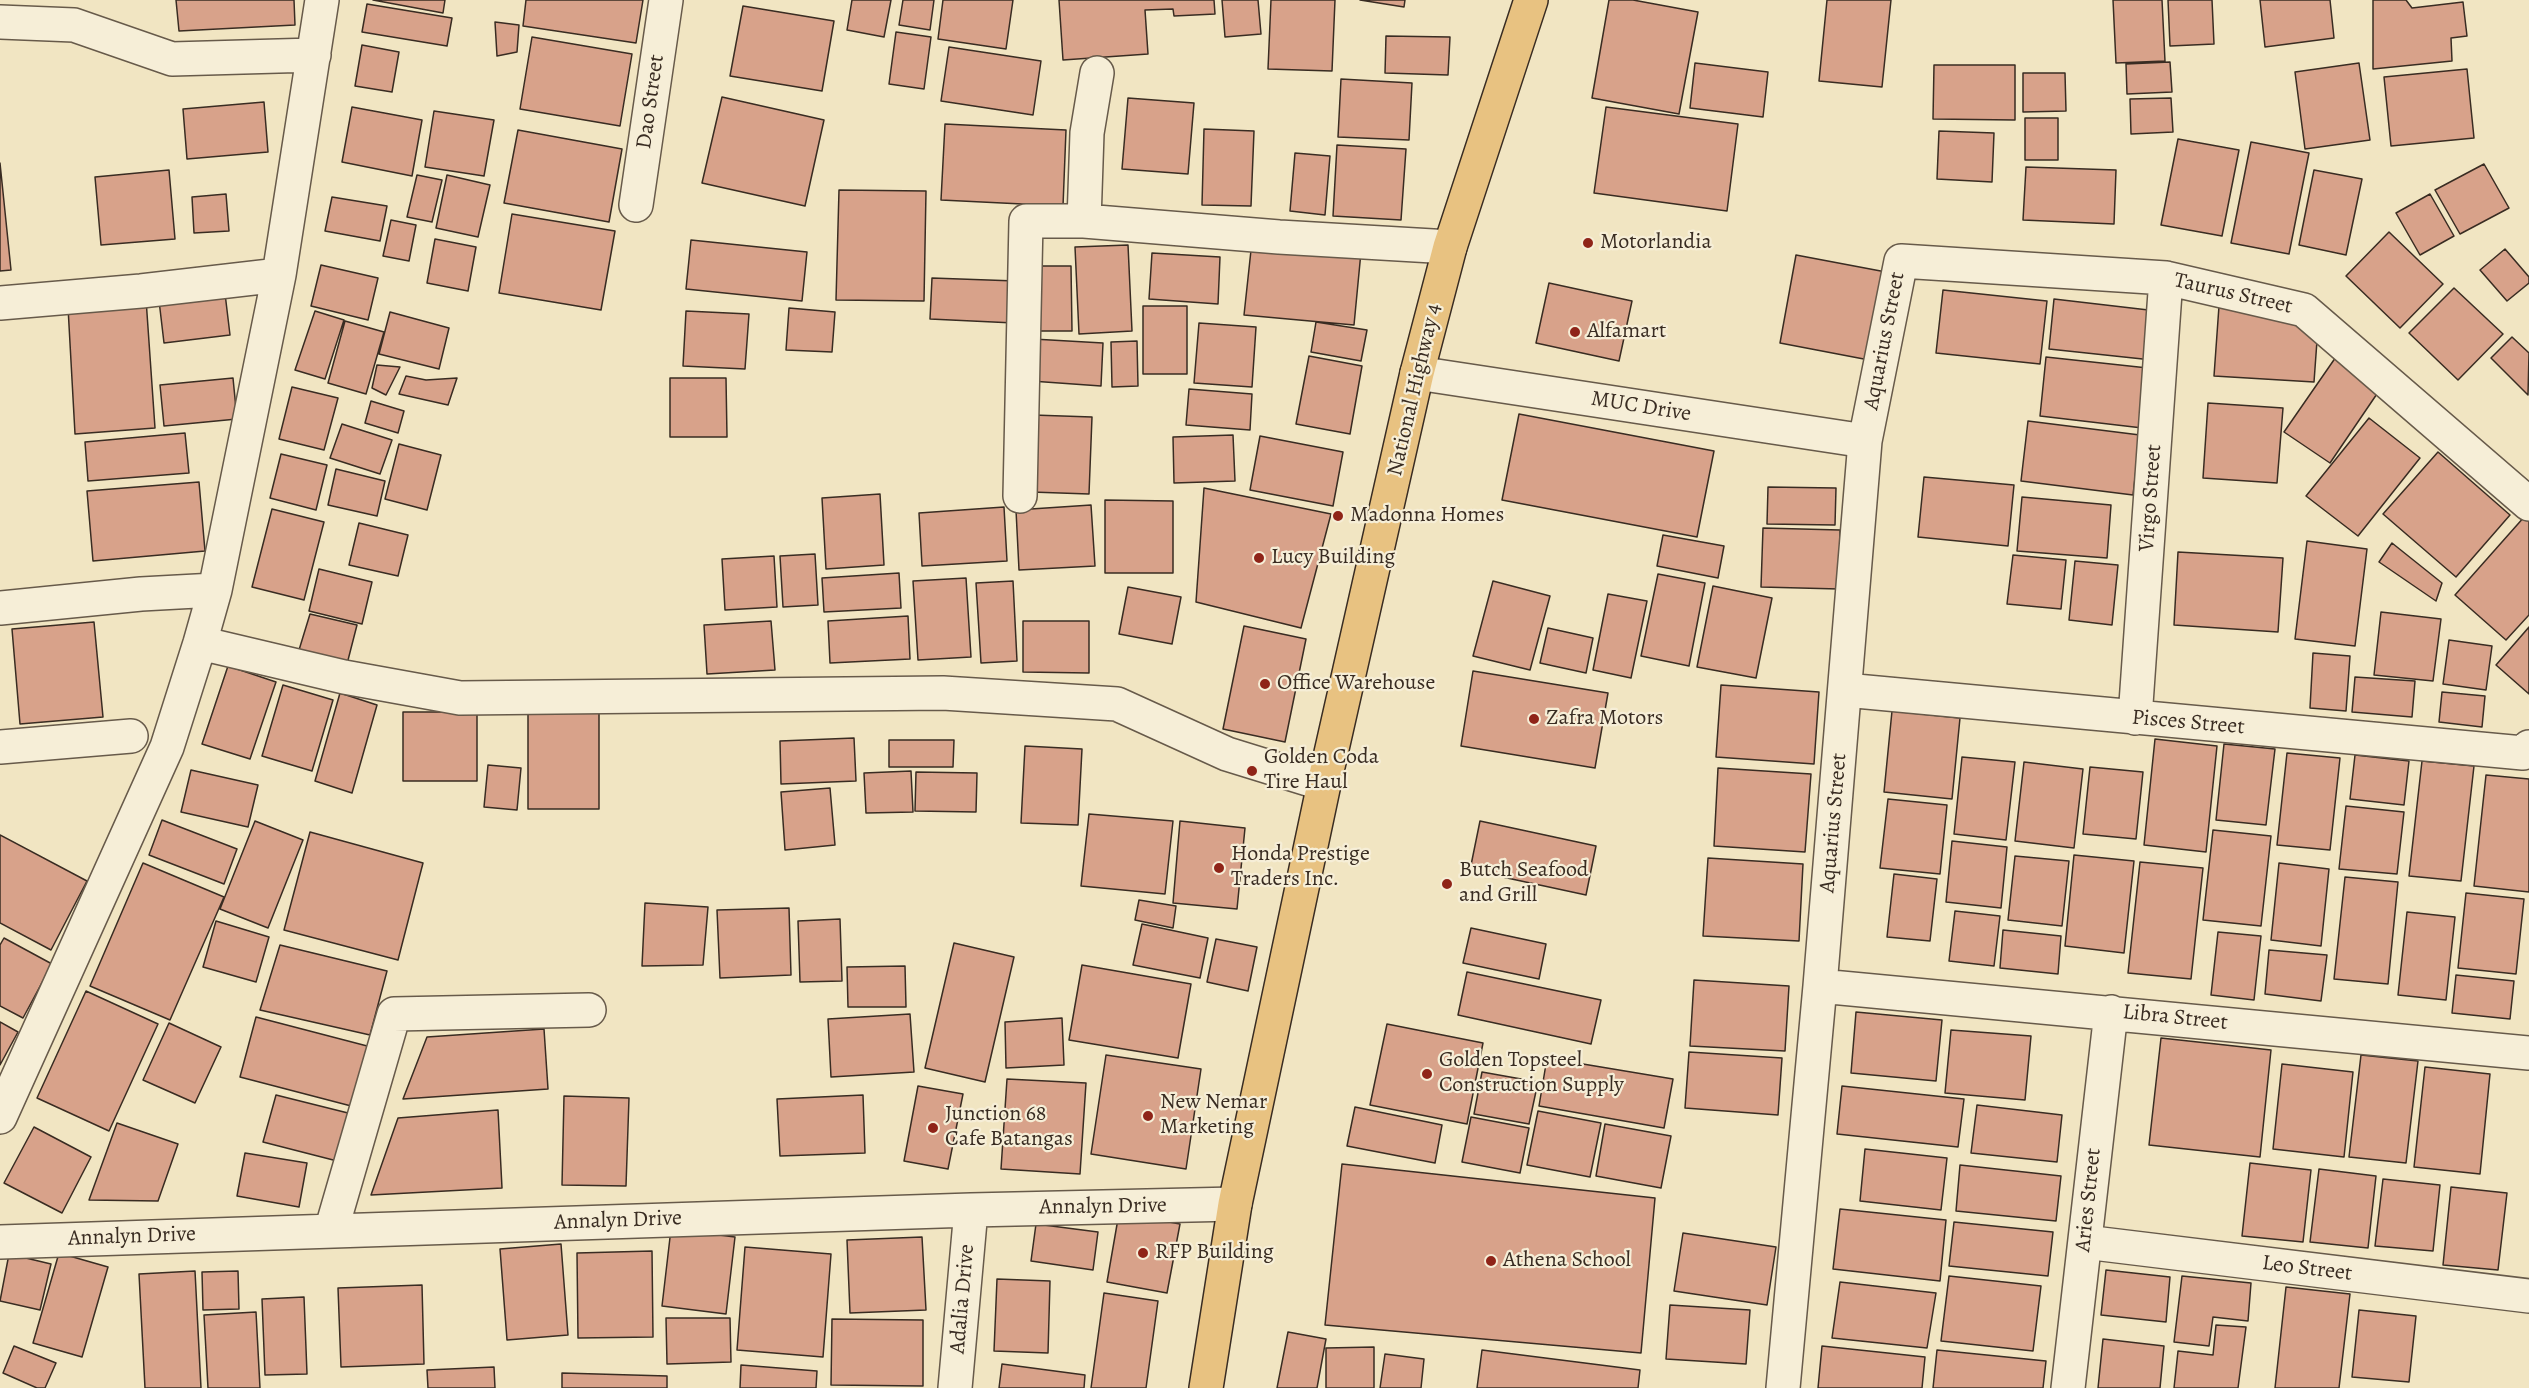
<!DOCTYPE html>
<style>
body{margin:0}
canvas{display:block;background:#f1e5c2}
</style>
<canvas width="2529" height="1388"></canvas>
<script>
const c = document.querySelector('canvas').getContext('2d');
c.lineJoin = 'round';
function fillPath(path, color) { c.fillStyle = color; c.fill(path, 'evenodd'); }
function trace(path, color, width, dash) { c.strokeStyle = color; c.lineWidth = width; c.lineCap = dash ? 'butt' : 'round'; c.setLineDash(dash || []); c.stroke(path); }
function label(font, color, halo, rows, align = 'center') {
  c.font = font + ' Alegreya,serif'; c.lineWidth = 4.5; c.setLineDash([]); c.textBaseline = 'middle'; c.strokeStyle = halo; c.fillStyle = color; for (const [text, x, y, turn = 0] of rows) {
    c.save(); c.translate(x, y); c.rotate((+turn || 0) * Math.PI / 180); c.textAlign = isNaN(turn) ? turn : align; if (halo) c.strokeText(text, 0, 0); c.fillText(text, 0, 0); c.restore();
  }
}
const building = new Path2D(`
 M176 0H294L295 25 179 31Z
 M373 0H445L443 13Z
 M526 0H643L636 43 523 26Z
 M852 0H891L884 37 847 30Z
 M903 0H934L930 30 899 25Z
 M943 0H1013L1006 49 938 39Z
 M1059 0H1214L1215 14 1174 16 1173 9 1145 10 1148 54 1063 60Z
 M1222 0H1258L1261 34 1225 37Z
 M1271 0H1335L1332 71 1268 69Z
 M1360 0H1405L1404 7Z
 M1609 0H1633L1698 12 1679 114 1592 98Z
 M1827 0H1891L1882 87 1819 81Z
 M2113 0H2162L2165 61 2116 63Z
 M2168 0H2212L2214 44 2170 46Z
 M2260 0H2330L2334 38 2265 47Z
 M2373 0H2406L2412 8 2463 2 2467 36 2451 38 2452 61 2373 69Z
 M367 4 452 18 447 46 362 32Z
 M743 6 834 21 822 91 730 76Z
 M495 22 519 25 517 52 497 56Z
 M896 32 931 37 924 89 889 84Z
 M1386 36 1450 37 1448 75 1385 73Z
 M532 37 632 54 620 126 520 109Z
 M362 45 399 52 392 92 355 86Z
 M949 47 1041 61 1033 115 941 101Z
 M2170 62 2172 92 2127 94 2126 64Z
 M1695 63 1768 72 1763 117 1690 108Z
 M2359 63 2370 140 2305 149 2295 72Z
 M1934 65H2015V120L1933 119Z
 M2467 69 2474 138 2391 146 2384 77Z
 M2023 73H2065L2066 111 2023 112Z
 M1341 79 1412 83 1409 140 1338 137Z
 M722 97 824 120 805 206 702 183Z
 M1128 98 1194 103 1188 174 1122 169Z
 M2171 98 2173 132 2131 134 2130 99Z
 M264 102 268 152 187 159 183 109Z
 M352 107 422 120 412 176 342 162Z
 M1606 107 1738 124 1727 211 1594 193Z
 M434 111 494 120 484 176 425 167Z
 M2025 118H2058V160H2025Z
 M945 124 1066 130 1063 206 941 200Z
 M1204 129 1254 131 1251 206 1202 205Z
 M518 130 622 149 609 222 504 203Z
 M1939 131 1994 133 1992 182 1937 179Z
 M2178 139 2239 150 2222 236 2161 225Z
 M2251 142 2309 153 2289 254 2231 243Z
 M1337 145 1406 149 1401 220 1333 216Z
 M1295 153 1330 156 1325 215 1290 211Z
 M0 163 11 270 0 271Z
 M2484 164 2509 208 2460 234 2435 190Z
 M2026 167 2116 170 2114 224 2023 220Z
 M169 170 175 239 101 245 95 177Z
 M2314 170 2362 179 2346 255 2299 245Z
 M417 175 442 180 432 222 407 217Z
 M447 175 490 185 478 237 436 228Z
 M839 190 926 191 924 301 836 300Z
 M226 194 229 231 194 233 192 197Z
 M2430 194 2454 236 2420 255 2396 213Z
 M332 197 387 206 380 241 325 231Z
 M512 214 615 231 601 310 499 293Z
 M391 220 416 225 409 261 383 256Z
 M2389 232 2443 284 2400 328 2346 276Z
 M435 239 476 247 468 291 427 283Z
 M691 240 807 252 802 301 686 289Z
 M1252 241 1361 252 1354 325 1244 315Z
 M1128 245 1132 331 1079 334 1075 247Z
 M2505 249 2529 277V283L2507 301 2480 270Z
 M1152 253 1220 257 1218 304 1149 299Z
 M1796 255 1886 272 1869 360 1780 343Z
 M321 265 378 278 368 320 311 306Z
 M1035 266H1071L1072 331H1036Z
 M932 278 1016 281 1014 323 930 319Z
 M1549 283 1632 301 1619 361 1536 343Z
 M224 285 230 335 164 343 158 292Z
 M2454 288 2503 334 2458 380 2409 333Z
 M1943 290 2047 301 2040 364 1936 353Z
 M146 299 155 428 75 434 68 307Z
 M2054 299 2157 311 2152 360 2049 349Z
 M1143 306H1187V374H1143Z
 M2219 306 2319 313 2314 382 2214 376Z
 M789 308 835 312 832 352 786 350Z
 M315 311 344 320 325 379 295 370Z
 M686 311 749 314 745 369 683 366Z
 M390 312 449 328 439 369 379 354Z
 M345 321 384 332 366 394 328 383Z
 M1316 322 1367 330 1361 361 1311 352Z
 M1199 323 1256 327 1252 387 1194 383Z
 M2512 337 2529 353 2528 395 2491 358Z
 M1033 339 1103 343 1101 386 1031 381Z
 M1137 341 1138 386 1112 387 1111 342Z
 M2338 354 2383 385 2330 463 2284 432Z
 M1309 356 1362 366 1350 434 1296 424Z
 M2046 357 2157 369 2151 429 2040 416Z
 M377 365 400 367 386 395 372 388Z
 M406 376 426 380 457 378 448 405 399 394Z
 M233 378 237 419 164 426 160 385Z
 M670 378H726L727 437H670Z
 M292 387 338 398 324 450 279 439Z
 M1189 389 1252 394 1250 430 1186 425Z
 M371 401 404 411 398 433 365 423Z
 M2208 403 2283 408 2277 483 2203 478Z
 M1519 414 1714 451 1697 537 1502 500Z
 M1033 415 1092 417 1089 494 1031 492Z
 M2369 418 2420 458 2358 536 2306 496Z
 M2028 421 2140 435 2133 495 2021 481Z
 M342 424 392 440 380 474 330 458Z
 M185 433 189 473 88 481 85 442Z
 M1233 435 1235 481 1174 483 1173 437Z
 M1260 436 1343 452 1333 506 1250 490Z
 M399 444 441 455 427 510 385 499Z
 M2438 452 2510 515 2456 577 2383 514Z
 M281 454 327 465 316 510 270 498Z
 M336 469 385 481 377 516 328 505Z
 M1924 477 2014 485 2008 546 1918 537Z
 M199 482 205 551 93 561 87 491Z
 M1768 487 1836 488 1835 525 1767 524Z
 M1204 488 1331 514 1301 628 1196 602Z
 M880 494 884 565 826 569 822 498Z
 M2022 497 2111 505 2107 558 2017 551Z
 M1105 500 1173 501V573H1105Z
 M1091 505 1095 566 1019 570 1016 510Z
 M1004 507 1007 561 922 566 919 513Z
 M272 509 324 522 304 600 252 587Z
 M2525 516 2529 519V615L2506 640 2455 595Z
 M359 523 408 535 398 576 349 565Z
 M1763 528 1840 530 1839 589 1761 587Z
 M1663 535 1724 546 1718 578 1657 566Z
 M2307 541 2367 549 2355 646 2295 639Z
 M2392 543 2442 583 2436 601 2379 562Z
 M2178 552 2283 558 2278 632 2174 625Z
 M815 554 818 605 783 607 780 556Z
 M2013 555 2066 560 2061 609 2007 604Z
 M774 556 777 607 725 610 722 559Z
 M2075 561 2118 565 2112 625 2069 620Z
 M319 569 372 582 362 624 309 611Z
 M899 573 901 608 824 612 822 578Z
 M1658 574 1705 583 1689 666 1641 656Z
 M966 578 971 657 918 660 913 581Z
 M1013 581 1017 661 981 663 976 583Z
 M1493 581 1550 596 1530 670 1473 656Z
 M1713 586 1772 598 1756 678 1697 667Z
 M1128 587 1181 597 1172 644 1119 634Z
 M1608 594 1647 601 1631 678 1593 670Z
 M2381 612 2441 619 2433 681 2374 675Z
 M310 614 357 625 347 664 299 650Z
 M908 616 910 659 830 663 828 621Z
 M771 621 775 670 707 674 704 625Z
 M1023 621H1089V673L1023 672Z
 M94 622 103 717 20 724 12 629Z
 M1244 626 1306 639 1285 742 1223 729Z
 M2529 627V694L2496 665Z
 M1548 628 1593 638 1586 673 1540 663Z
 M2449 640 2492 646 2486 690 2443 684Z
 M2313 653 2350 656 2346 711 2310 708Z
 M228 666 276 682 250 759 202 744Z
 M1473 671 1608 693 1595 768 1461 746Z
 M2355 677 2415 681 2412 717 2352 712Z
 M283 685 333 700 312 771 262 756Z
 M1721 685 1819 692 1814 764 1716 757Z
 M2442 692 2485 696 2482 727 2439 722Z
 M340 693 377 705 352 793 315 781Z
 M528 708 599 709V809H528Z
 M1892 711 1960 718 1952 799 1884 792Z
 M403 712H477V781H403Z
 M854 738 856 781 781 784 780 741Z
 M2155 739 2217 746 2206 852 2144 845Z
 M889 740H954L953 767H889Z
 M2224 744 2275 749 2266 825 2216 820Z
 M1025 746 1082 749 1078 825 1021 823Z
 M2287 753 2340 758 2330 850 2277 845Z
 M2355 755 2409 761 2404 805 2350 799Z
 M1962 757 2015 762 2006 840 1954 834Z
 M2422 761 2474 766 2461 881 2409 876Z
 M2024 762 2083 769 2074 848 2015 841Z
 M488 765 521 768 517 810 484 807Z
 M2090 767 2143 772 2136 839 2083 834Z
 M1718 768 1811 774 1805 852 1714 846Z
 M191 770 258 785 248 827 181 812Z
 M911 771 913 812 866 813 864 773Z
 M916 772 977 773 976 812 915 811Z
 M2486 775 2529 779V892L2474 886Z
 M830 788 835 845 785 850 781 792Z
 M1888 799 1947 805 1940 874 1880 868Z
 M2346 806 2404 812 2397 874 2339 869Z
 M1089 814 1173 821 1165 894 1081 886Z
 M162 820 237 849 224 884 149 855Z
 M255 821 303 840 268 928 220 909Z
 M1180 821 1245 828 1237 909 1173 903Z
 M1480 821 1596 846 1586 895 1470 870Z
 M2213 830 2271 836 2261 926 2203 920Z
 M310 832 423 863 398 960 284 930Z
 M0 835 87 881 51 950 0 923Z
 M1952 841 2007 847 2001 908 1946 902Z
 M2074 855 2134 861 2124 953 2065 946Z
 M2015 856 2069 861 2062 926 2008 920Z
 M1708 858 1803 864 1799 941 1703 936Z
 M2140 862 2203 868 2191 979 2128 973Z
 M143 863 224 897 170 1020 90 986Z
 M2279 863 2329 869 2321 946 2271 940Z
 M1894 874 1937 879 1930 941 1887 937Z
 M2345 877 2398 882 2388 984 2334 979Z
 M2466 893 2524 899 2516 974 2458 968Z
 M1139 900 1176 906 1173 928 1135 920Z
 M645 903 708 907 703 965 642 966Z
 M789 908 791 975 720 978 717 910Z
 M1955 911 2000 916 1994 966 1949 961Z
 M2407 912 2455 917 2446 1000 2398 995Z
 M840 919 842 981 800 982 798 921Z
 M216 921 269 937 256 982 203 967Z
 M1142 924 1208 938 1200 978 1133 965Z
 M1471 928 1546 944 1539 979 1463 963Z
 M2003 930 2061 936 2058 974 2000 968Z
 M2218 932 2261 936 2254 1000 2211 995Z
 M4 938 52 964 23 1018 0 1006V945Z
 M1216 939 1257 947 1248 991 1207 982Z
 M954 943 1014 957 985 1082 925 1068Z
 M280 945 387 971 370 1035 260 1010Z
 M2269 950 2327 955 2321 1001 2265 994Z
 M1082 965 1191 984 1178 1058 1069 1040Z
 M905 966 906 1007H848L847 967Z
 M1467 972 1601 1000 1591 1044 1458 1015Z
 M2456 975 2514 981 2510 1019 2452 1013Z
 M1694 980 1789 986 1785 1051 1690 1046Z
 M86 991 158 1024 109 1131 37 1098Z
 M1856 1012 1942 1020 1936 1081 1851 1073Z
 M910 1014 914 1072 831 1077 828 1019Z
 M256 1017 371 1047 355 1107 240 1077Z
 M1062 1018 1064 1065 1006 1068 1005 1022Z
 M0 1022 18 1032 0 1065Z
 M169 1023 221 1047 195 1103 143 1080Z
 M1387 1024 1483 1043 1467 1124 1370 1105Z
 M544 1029 548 1089 403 1099 427 1037Z
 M1951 1030 2031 1036 2025 1100 1945 1093Z
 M2161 1038 2271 1050 2260 1157 2149 1145Z
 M1689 1052 1782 1058 1778 1115 1685 1108Z
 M1106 1055 1201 1069 1186 1169 1091 1154Z
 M2361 1055 2418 1061 2406 1163 2349 1157Z
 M1547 1058 1673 1079 1664 1128 1539 1106Z
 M2282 1064 2353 1072 2344 1157 2273 1149Z
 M2425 1067 2490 1074 2480 1174 2414 1167Z
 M1482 1072 1538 1082 1529 1124 1474 1114Z
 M1007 1079 1086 1083 1080 1174 1001 1169Z
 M918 1086 963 1094 948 1169 904 1161Z
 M1842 1086 1964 1099 1958 1147 1837 1134Z
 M276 1095 352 1114 341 1162 263 1142Z
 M863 1095 865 1153 780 1156 777 1099Z
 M564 1096 629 1098 626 1186 562 1185Z
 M1977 1105 2062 1115 2057 1162 1971 1153Z
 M1355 1107 1442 1125 1435 1163 1347 1146Z
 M498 1110 502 1188 371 1195 398 1118Z
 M1538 1111 1601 1123 1590 1177 1527 1165Z
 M1471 1117 1529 1128 1520 1173 1462 1162Z
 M117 1123 178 1144 158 1201 89 1200Z
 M1605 1124 1671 1136 1661 1188 1596 1176Z
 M34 1127 91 1157 62 1213 4 1183Z
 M1865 1149 1947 1158 1941 1210 1860 1201Z
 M245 1153 307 1163 299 1207 237 1196Z
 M2250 1163 2311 1170 2303 1242 2242 1236Z
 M1342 1164 1655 1198 1641 1353 1325 1325Z
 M1960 1165 2061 1176 2056 1221 1956 1211Z
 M2319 1169 2376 1176 2368 1248 2310 1242Z
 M2383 1179 2440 1185 2433 1251 2375 1246Z
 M2451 1187 2507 1193 2498 1270 2443 1265Z
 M1840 1209 1946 1220 1940 1281 1833 1269Z
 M1119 1213 1180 1224 1167 1293 1107 1282Z
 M1954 1222 2053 1232 2048 1276 1949 1266Z
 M1036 1224 1098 1232 1093 1270 1031 1261Z
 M671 1229 735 1237 726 1314 662 1306Z
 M1683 1233 1776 1247 1767 1305 1674 1291Z
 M922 1237 926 1310 850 1313 847 1240Z
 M561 1244 568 1335 507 1340 500 1249Z
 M745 1247 831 1254 823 1357 737 1350Z
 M652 1251 653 1337 578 1338 577 1253Z
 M59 1253 108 1267 82 1357 33 1343Z
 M9 1254 51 1264 40 1310 0 1301Z
 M2106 1270 2170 1277 2166 1322 2101 1315Z
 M195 1271 201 1388H145L139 1274Z
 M238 1271 239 1309 203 1310 202 1272Z
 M1949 1276 2041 1286 2033 1351 1941 1341Z
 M2182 1276 2251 1283 2248 1321 2213 1317 2209 1346 2174 1342Z
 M997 1279 1050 1281 1048 1353 994 1351Z
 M1840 1282 1936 1293 1927 1348 1832 1338Z
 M422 1285 424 1364 341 1367 338 1288Z
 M2286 1287 2350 1294 2339 1388H2275Z
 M1104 1293 1158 1301 1146 1388H1091Z
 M304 1297 307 1374 265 1375 262 1299Z
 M1670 1305 1750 1310 1746 1364 1666 1359Z
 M2359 1310 2416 1316 2409 1382 2352 1377Z
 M256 1312 260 1388H208L204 1315Z
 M666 1318H730L731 1362 667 1364Z
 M832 1319 923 1320V1386L831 1385Z
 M2216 1325 2246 1327 2238 1388H2174L2178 1351 2213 1355Z
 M1288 1332 1326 1339 1317 1388H1277Z
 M2103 1339 2164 1346 2160 1388H2098Z
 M14 1346 56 1363 45 1388H37L3 1373Z
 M1822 1346 1925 1357 1922 1388H1818Z
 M1374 1347V1388H1326V1348Z
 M1482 1350 1640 1370 1638 1388H1477Z
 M1937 1350 2046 1361 2043 1388H1933Z
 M1385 1354 1424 1359 1421 1388H1380Z
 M1002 1364 1085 1375 1084 1388H999Z
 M741 1365 817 1371 816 1388H740Z
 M494 1367 495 1388H428L427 1370Z
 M562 1373 667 1376V1388H562Z`);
fillPath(building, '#d8a28a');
trace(building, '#392c22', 1.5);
const minor = new Path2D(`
 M0 22 74 25 172 59 314 55
 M636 205 666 0
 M1084 221 1087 133 1097 73
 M0 303 141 291 279 275
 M1417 373 1865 441
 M1020 496 1026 221H1084L1279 237 1450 247
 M0 608 141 594 215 590
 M200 643 344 677 460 698 943 693 1117 704 1227 754 1324 784
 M1845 690 2523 753 2529 747
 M2135 718 2166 278
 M0 747 131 736
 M1820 986 2529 1053
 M0 1117 167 747 200 643 215 590 279 275 322 0
 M331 1231 394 1014 589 1010
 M0 1242 971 1210 1235 1204
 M2085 1242 2529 1296
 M955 1388 971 1210
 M1783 1388 1820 986 1865 441 1901 261 2166 278 2304 310 2529 504
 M2068 1388 2111 1012`);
const major = new Path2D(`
 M1206 1388 1235 1204 1324 784 1417 373 1450 247 1531 0`);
trace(minor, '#675a4a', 36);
trace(major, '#392c22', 36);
trace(minor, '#f6eed7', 33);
trace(major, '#e8c281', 33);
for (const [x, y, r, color] of [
 [1588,243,6,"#8f2418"],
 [1575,332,6,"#8f2418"],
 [1338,516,6,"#8f2418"],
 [1259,558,6,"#8f2418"],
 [1265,684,6,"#8f2418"],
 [1534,719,6,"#8f2418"],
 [1252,771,6,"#8f2418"],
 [1219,868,6,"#8f2418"],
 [1447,884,6,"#8f2418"],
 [1427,1074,6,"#8f2418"],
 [1148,1116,6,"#8f2418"],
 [933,1128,6,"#8f2418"],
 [1143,1253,6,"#8f2418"],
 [1491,1261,6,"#8f2418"]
]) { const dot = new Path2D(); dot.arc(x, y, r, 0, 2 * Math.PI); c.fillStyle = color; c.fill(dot); trace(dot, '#f6eed7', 2); }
label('22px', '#392c22', '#f6eed7', [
 ["Dao Street",651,102,-82],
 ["Taurus Street",2233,294,13],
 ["Aquarius Street",1885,341,-79],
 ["National Highway 4",1415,390,-77],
 ["MUC Drive",1641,407,9],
 ["Virgo Street",2151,498,-86],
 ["Pisces Street",2188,723,5],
 ["Aquarius Street",1834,823,-85],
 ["Libra Street",2175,1018,6],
 ["Aries Street",2089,1200,-84],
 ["Annalyn Drive",1103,1207,-1],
 ["Annalyn Drive",618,1221,-2],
 ["Annalyn Drive",132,1237,-2],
 ["Leo Street",2307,1269,7],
 ["Adalia Drive",963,1299,-85]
]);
label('22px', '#392c22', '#f6eed7', [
 ["Motorlandia",1600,243],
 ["Alfamart",1587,332],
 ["Madonna Homes",1350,516],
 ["Lucy Building",1271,558],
 ["Office Warehouse",1277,684],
 ["Zafra Motors",1546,719],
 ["Golden Coda",1264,758],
 ["Tire Haul",1264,783],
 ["Honda Prestige",1231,855],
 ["Traders Inc.",1231,880],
 ["Butch Seafood",1459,871],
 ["and Grill",1459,896],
 ["Golden Topsteel",1439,1061],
 ["Construction Supply",1439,1086],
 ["New Nemar",1160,1103],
 ["Marketing",1160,1128],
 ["Junction 68",945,1115],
 ["Cafe Batangas",945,1140],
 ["RFP Building",1155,1253],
 ["Athena School",1503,1261]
], 'left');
</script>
